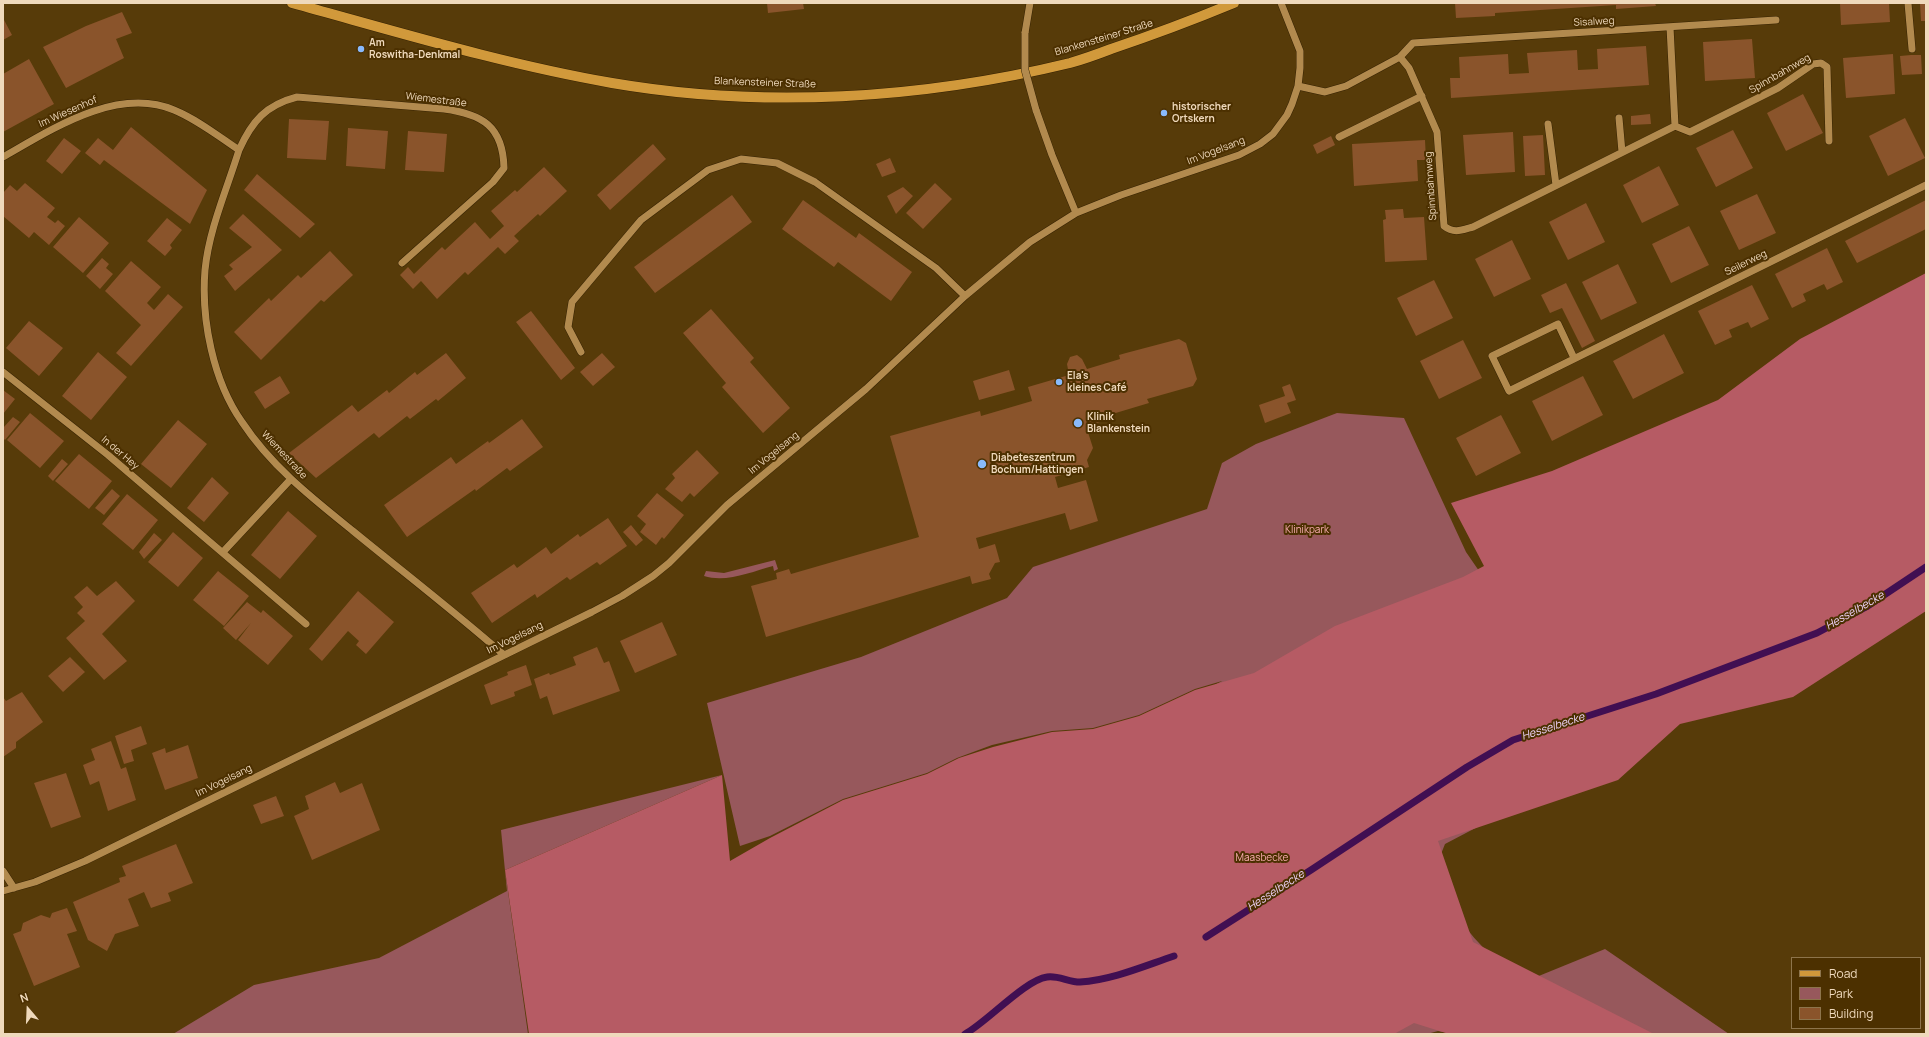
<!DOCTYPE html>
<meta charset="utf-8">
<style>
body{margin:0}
#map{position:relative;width:1929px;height:1037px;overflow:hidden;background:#573b09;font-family:Manrope,sans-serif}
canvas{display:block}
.frame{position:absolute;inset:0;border:4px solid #efd9bc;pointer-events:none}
.legend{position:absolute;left:1791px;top:957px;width:130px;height:72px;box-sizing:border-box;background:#4c3000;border:1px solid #8d744b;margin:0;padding:5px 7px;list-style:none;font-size:12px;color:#efd9bc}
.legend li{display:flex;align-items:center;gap:8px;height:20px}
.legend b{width:20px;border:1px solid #8d744b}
.north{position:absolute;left:8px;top:989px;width:40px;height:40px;-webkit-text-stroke:3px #4c3000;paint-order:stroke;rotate:341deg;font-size:11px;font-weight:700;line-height:16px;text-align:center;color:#efd9bc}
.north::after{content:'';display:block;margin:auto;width:14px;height:18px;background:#efd9bc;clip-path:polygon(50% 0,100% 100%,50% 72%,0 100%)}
</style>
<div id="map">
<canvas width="1929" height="1037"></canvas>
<div class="frame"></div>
<ul class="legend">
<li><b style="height:5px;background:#d1993b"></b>Road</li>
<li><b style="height:11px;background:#97585c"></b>Park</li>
<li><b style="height:11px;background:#8a542b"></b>Building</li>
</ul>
<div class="north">N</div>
</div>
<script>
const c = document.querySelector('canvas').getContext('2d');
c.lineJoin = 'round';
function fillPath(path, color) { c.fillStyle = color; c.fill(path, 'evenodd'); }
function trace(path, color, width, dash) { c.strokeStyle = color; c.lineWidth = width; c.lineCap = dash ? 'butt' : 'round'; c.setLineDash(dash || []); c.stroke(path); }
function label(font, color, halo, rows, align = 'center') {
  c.font = font + ' Manrope,sans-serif'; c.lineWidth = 4; c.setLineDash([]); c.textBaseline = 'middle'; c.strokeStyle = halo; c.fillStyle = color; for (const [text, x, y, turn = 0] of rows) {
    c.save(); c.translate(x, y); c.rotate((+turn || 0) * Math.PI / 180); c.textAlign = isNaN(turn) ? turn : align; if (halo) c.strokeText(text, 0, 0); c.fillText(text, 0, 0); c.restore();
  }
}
fillPath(new Path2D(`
 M1337 413 1404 418 1466 552 1497 597 1695 713 1445 844 1437 864C1441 877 1444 893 1451 905 1469 937 1494 960 1524 982L1605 949 1729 1034H1454L1438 1031 1427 1034H704L1187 700 1222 681 1195 689 1139 715 1093 728 1052 731 992 745 957 758 927 773 843 799 770 836 740 846 707 703 861 657 1007 598 1033 567 1207 509 1222 463 1256 444Z
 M775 560 778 569 774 571 773 566C751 572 726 583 704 576L706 571 724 573Z
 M722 775 505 870 528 1034H173L254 985 379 958 507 891 501 830Z`), '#97585c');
fillPath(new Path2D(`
 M1926 273V611L1793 697 1680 724 1618 780 1438 841 1473 942 1654 1034H1449L1414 1023 1394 1034H529L505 870 722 775 730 861 770 838 843 800 927 774 959 758 993 747 1052 732 1093 729 1139 716 1195 690 1254 673 1335 626 1463 577 1484 566 1451 503 1552 471 1718 400 1800 339Z`), '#b65b64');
trace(new Path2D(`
 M1206 937 1311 870 1467 767 1513 740 1656 694 1817 633 1866 607 1926 567
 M965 1034C987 1022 1025 980 1047 977 1057 975 1069 982 1080 982 1112 980 1144 966 1174 956`), '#410f52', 7);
fillPath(new Path2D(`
 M767 3H803L804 9 768 13Z
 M1455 3H1655L1656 6 1616 9V5L1495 13V16L1456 18Z
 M1840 3H1889L1890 22 1841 25Z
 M1920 3H1926V21H1921Z
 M122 12 132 33 116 39 124 58 66 88 43 47 86 26Z
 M3 18 12 35 3 40Z
 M1752 39 1755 78 1705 81 1703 42Z
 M1646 46 1649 85 1451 98 1450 78H1460L1459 57 1508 54 1509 74 1529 73 1527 53 1577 50 1578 70 1598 69 1597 49Z
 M1893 54 1895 94 1846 98 1843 58Z
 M1911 55H1921L1922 74 1902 75 1900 56Z
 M29 59 54 104 3 132V74Z
 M1803 94 1823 133 1786 151 1767 113Z
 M1650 114 1651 124 1631 125V116Z
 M1905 118 1925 158 1888 176 1869 136Z
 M289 119 329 121 326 160 287 158Z
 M131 127 207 190 190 224 104 160 100 165 85 153 98 138 113 150Z
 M348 128 388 131 385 169 346 166Z
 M1733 130 1753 168 1716 187 1696 148Z
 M408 131 447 134 444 172 405 170Z
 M1513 132 1515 172 1466 175 1463 135Z
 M1543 135 1545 175 1525 176 1523 136Z
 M1331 136 1335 145 1317 154 1313 145Z
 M64 138 81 151 62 174 46 161Z
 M1425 140 1426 160H1417L1418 181 1354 186 1352 144Z
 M653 144 666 159 610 210 597 195Z
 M890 158 896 172 882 177 876 164Z
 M1659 166 1679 205 1642 223 1623 185Z
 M544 167 567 191 540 216 538 214 514 236 519 241 505 254 498 247 468 275 465 272 437 299 421 281 413 289 400 275 408 267 414 274 442 247 445 250 475 222 490 239 504 226 491 211 515 190 517 192Z
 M257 174 315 224 300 238 244 190Z
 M25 183 55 208 47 217 55 223 58 220 65 226 49 245 34 232 29 238 3 216 4 206 3 193 10 185 17 191Z
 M935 183 952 199 923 229 906 213Z
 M903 187 913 196 896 214 887 196Z
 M1757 194 1776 233 1739 250 1720 211Z
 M732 195 752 222 655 293 634 267Z
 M803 200 856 238 859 233 912 272 891 301 838 262 834 267 782 229Z
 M1926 200V229L1857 263 1845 241Z
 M1586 203 1605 242 1568 260 1549 222Z
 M1403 209 1404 218 1424 217 1427 260 1385 262 1383 220 1386 219 1385 210Z
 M243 214 282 250 235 291 224 276 233 269 229 265 252 247 229 228Z
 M79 217 109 243 83 273 53 247Z
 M167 218 182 230 170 245 172 248 165 256 147 241Z
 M1689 226 1709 265 1671 283 1652 244Z
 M1512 240 1531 279 1494 297 1475 259Z
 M1827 248 1843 282 1827 290 1824 284 1803 294 1806 301 1792 308 1775 274Z
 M330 251 353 275 324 302 321 300 261 360 234 332 269 298 271 301 298 275 301 278Z
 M102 258 109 264 106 268 113 274 100 289 86 276Z
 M131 261 161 287 147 303 154 310 168 294 183 307 131 366 116 353 141 325 105 291Z
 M1618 264 1637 303 1601 320 1582 282Z
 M1434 280 1453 318 1416 336 1397 298Z
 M1566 283 1595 341 1582 348 1562 308 1550 313 1541 295Z
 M1752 285 1769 319 1751 328 1748 322 1729 330 1732 337 1715 345 1698 311Z
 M711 309 754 358 750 362 790 408 763 433 722 387 726 383 683 333Z
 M531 311 575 368 561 380 516 322Z
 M29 321 63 348 39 376 6 348Z
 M1664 334 1684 373 1633 399 1613 361Z
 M1179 339 1186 343 1197 379 1193 386 1147 399 1149 403 1099 418 1100 422 1086 426 1093 448 1087 460 1089 467 1055 477 1058 488 1086 480 1098 521 1070 530 1065 513 976 538 979 549 995 544 1000 562 995 563 989 574 991 579 972 584 970 576 766 637 751 586 777 579 776 573 789 569 791 574 919 537 890 436 980 411 981 416 1032 401 1028 387 1069 375 1067 364 1070 357 1077 355 1082 359 1087 369 1120 359 1119 355 1126 353Z
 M1463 340 1482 378 1439 399 1420 361Z
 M98 352 127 377 91 420 62 396Z
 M446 353 466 378 438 401 436 399 410 419 407 416 379 438 374 433 316 478 289 453 352 405 358 412 387 390 389 393 415 372 417 375Z
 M602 353 615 367 593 386 580 372Z
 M1009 370 1015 390 979 400 973 381Z
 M280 376 290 393 265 409 254 392Z
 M1583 376 1603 415 1552 441 1532 401Z
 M1290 384 1296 400 1287 403 1291 413 1265 423 1259 405 1285 396 1282 387Z
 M3 390 15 399 3 414Z
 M30 413 64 441 40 468 7 440Z
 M1501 415 1521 453 1476 476 1456 438Z
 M13 417 20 422 5 440 3 438V428Z
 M522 419 543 447 510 471 507 468 476 491 475 489 407 537 384 505 451 457 456 464 488 441 489 443Z
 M178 420 207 444 171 488 141 464Z
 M697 450 719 473 694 497 690 493 682 502 665 489 675 478 672 474Z
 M79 454 112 481 89 509 55 481Z
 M62 459 68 464 53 481 48 476Z
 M212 477 229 493 204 522 187 508Z
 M112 489 120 496 104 515 95 508Z
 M657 493 684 515 664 539 662 537 656 545 640 532 646 524 637 516Z
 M127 494 158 520 133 550 102 524Z
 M288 511 317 536 280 579 251 555Z
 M608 518 627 546 600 565 597 562 570 580 567 577 537 598 535 594 492 623 471 593 514 564 517 568 546 547 551 554 578 534 580 537Z
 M631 525 643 540 636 546 623 532Z
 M173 532 203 558 178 587 148 562Z
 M154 533 162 540 144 559 139 552Z
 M218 571 249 596 224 626 193 600Z
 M116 581 135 601 102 634 127 661 104 680 66 638 85 621 77 613 83 607 74 597 87 586 97 596Z
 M358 591 394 622 366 654 356 645 359 641 348 631 322 661 309 649Z
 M247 602 261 613 263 610 293 636 268 665 238 640 251 623 236 640 223 628Z
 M662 622 677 655 635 673 620 641Z
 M597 647 604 663 609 661 620 691 553 715 547 696 540 699 534 679 549 673 550 675 576 665 573 657Z
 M70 657 85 672 63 692 48 676Z
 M526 665 532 685 514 692 515 696 491 705 484 685 508 675 507 672Z
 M22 692 43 722 16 742V748L3 757V697L6 701Z
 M141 726 147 744 131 750 134 761 124 764 115 736Z
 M111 741 121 769 126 767 136 800 108 811 99 781 90 785 83 765 95 760 91 749Z
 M188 745 198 778 165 790 152 753 165 748 166 753Z
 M66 773 81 817 51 828 34 783Z
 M335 782 340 793 362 783 380 830 312 860 294 816 309 809 305 796Z
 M276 796 284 816 261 824 253 805Z
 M176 844 193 883 168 893 171 901 151 908 144 892 128 899 139 926 115 934 107 951 88 940 73 902 120 882 119 878 126 876 122 866Z
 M67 908 77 931 67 934 80 967 34 986 13 934 21 931 23 923 41 915 50 918 52 913Z`), '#8a542b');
const minor = new Path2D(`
 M1908 3 1912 49
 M1670 27 1675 126
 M1025 33 1030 3
 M1400 57 1409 68 1437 132 1444 226C1454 234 1462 230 1473 227L1675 126 1690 132 1778 88 1813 64 1821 63 1827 67 1829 141
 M1298 86 1325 92 1346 86 1400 57 1413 43 1776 20
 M1036 110 1052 155 1076 213
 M1619 118 1622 152
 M1548 124 1556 185
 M1339 137 1422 96
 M239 150C252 121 266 105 297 97L444 109C482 114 503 126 504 168L493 182 402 263
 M3 157C52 129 117 86 174 110 198 120 218 136 239 150 227 189 209 229 205 270 201 319 213 381 242 422 271 466 312 498 353 531 403 572 455 612 504 655
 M581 352 568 327 572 302 641 220 708 170 741 159 777 163 815 182 936 268 965 296
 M1574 358 1558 324 1492 356 1509 391 1926 185
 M3 372 108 455 306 624
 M223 552 290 480
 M3 871 14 888
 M3 891 35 882 85 861 592 612 622 596 653 576 669 563 727 505 866 389 965 296 1030 242 1076 213 1121 195 1239 155 1260 144 1273 134 1287 115 1292 104 1298 86 1300 68V51L1281 3`);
const major = new Path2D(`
 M292 3C398 32 503 64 612 83 763 109 922 99 1070 63 1084 59 1098 54 1111 49 1153 35 1193 20 1234 3`);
trace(minor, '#372303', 8);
trace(major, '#372303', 11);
trace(minor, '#b28a4e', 7);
trace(major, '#d1993b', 10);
const minorBridge = new Path2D(`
 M1025 33V70L1036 110`);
trace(minorBridge, '#372303', 8, []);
trace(minorBridge, '#b28a4e', 7);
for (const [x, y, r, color] of [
 [361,49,4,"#89bafc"],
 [1164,113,4,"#89bafc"],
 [1059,382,4,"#89bafc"],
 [1078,423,5,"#89bafc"],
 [982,464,5,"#89bafc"]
]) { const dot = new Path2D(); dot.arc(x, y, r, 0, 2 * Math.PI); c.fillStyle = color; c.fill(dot); trace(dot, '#4c3000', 1.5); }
label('10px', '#efd9bc', '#4c3000', [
 ["Sisalweg",1594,22,-3],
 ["Blankensteiner Straße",1104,38,-17],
 ["Spinnbahnweg",1780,74,-30],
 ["Blankensteiner Straße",765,83,2],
 ["Wiemestraße",436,100,7],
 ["Im Wiesenhof",68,112,-24],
 ["Im Vogelsang",1216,151,-21],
 ["Spinnbahnweg",1431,186,-94],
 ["Seilerweg",1746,263,-26],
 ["In der Hey",120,453,40],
 ["Im Vogelsang",774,453,-39],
 ["Wiemestraße",284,455,47],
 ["Im Vogelsang",515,638,-26],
 ["Im Vogelsang",224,781,-26]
]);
label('bold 10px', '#efd9bc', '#4c3000', [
 ["Am",369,43],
 ["Roswitha-Denkmal",369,55],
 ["historischer",1172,107],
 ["Ortskern",1172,119],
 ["Ela's",1067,376],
 ["kleines Café",1067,388],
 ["Klinik",1087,417],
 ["Blankenstein",1087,429],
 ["Diabeteszentrum",991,458],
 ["Bochum/Hattingen",991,470]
], 'left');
label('10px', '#faaeb2', '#4c3000', [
 ["Klinikpark",1307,530],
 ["Maasbecke",1262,858]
]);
label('italic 11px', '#f0d5fb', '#4c3000', [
 ["Hesselbecke",1855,611,-30],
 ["Hesselbecke",1553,727,-18],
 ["Hesselbecke",1276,891,-33]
]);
</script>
